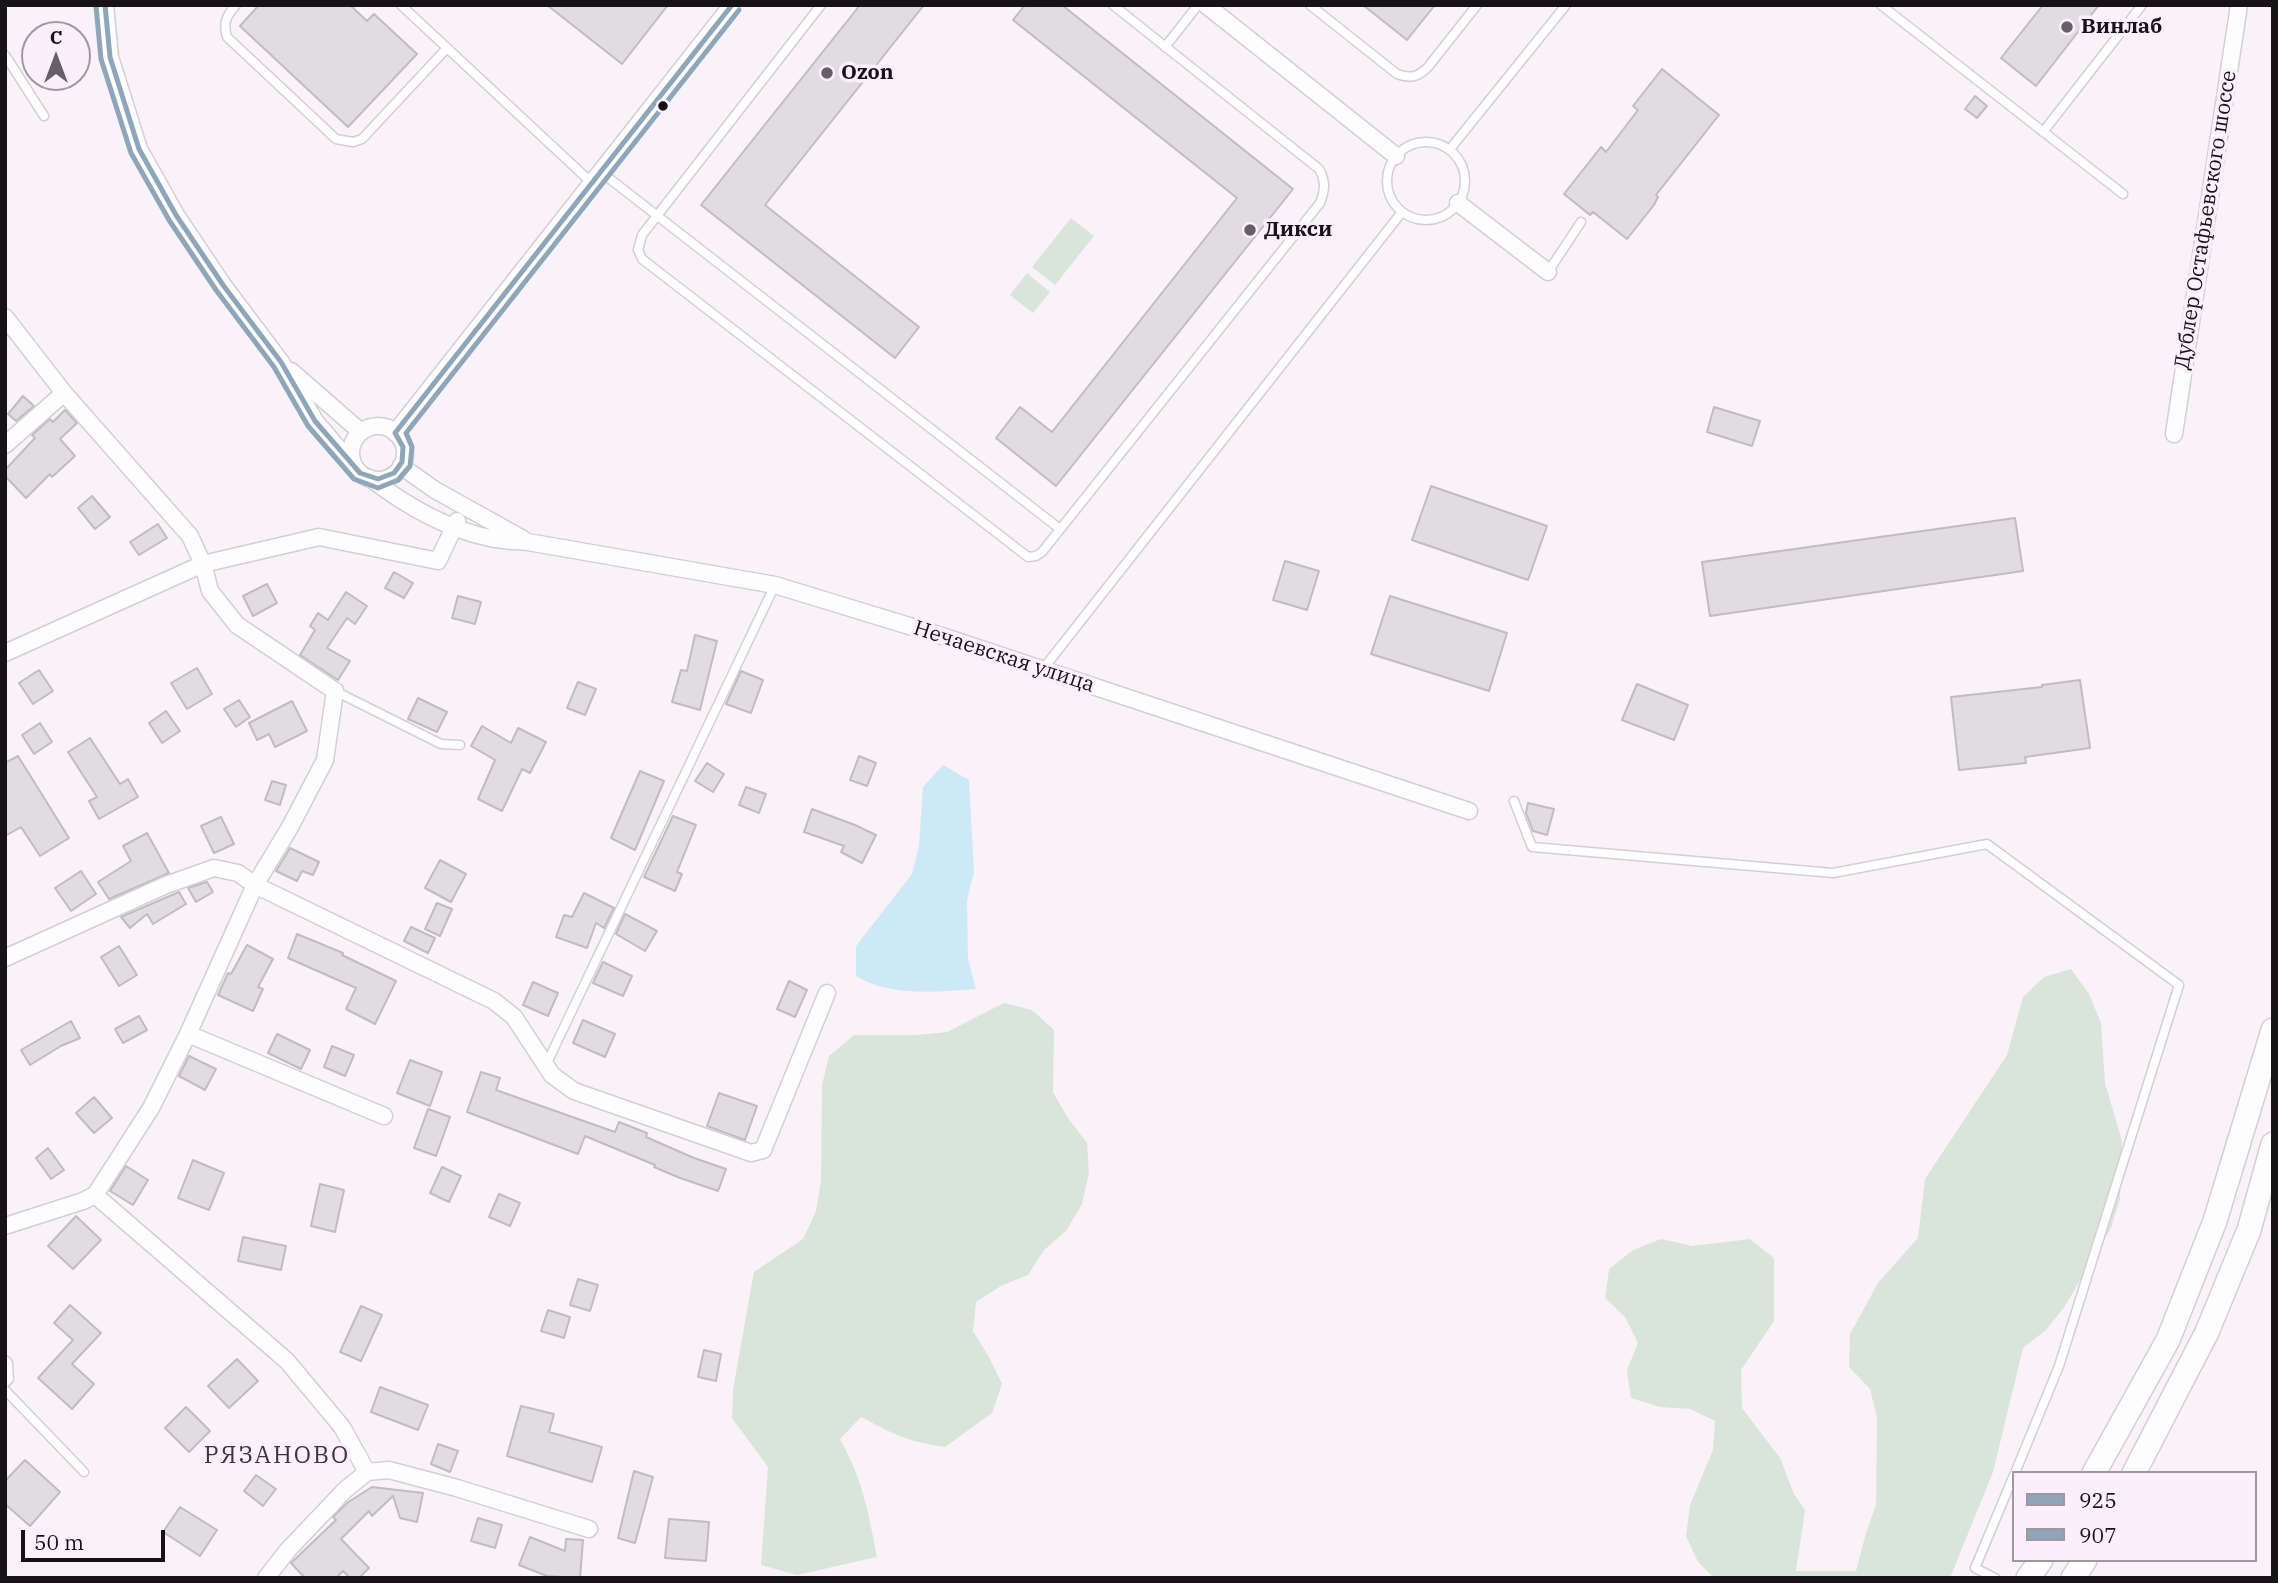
<!DOCTYPE html>
<meta charset="utf-8">
<style>
body{margin:0}
#map{position:relative;width:2278px;height:1583px;overflow:hidden;background:#f9f2f9;font-family:"IBM Plex Serif",serif}
canvas{display:block}
.frame{position:absolute;inset:0;border:7px solid #171217;pointer-events:none}
.legend{position:absolute;left:2012px;top:1471px;width:245px;height:91px;box-sizing:border-box;background:#fceffc;border:2px solid #a097a0;margin:0;padding:9px 12px;list-style:none;font-size:21px;color:#171217}
.legend li{display:flex;align-items:center;gap:14px;height:35px}
.legend b{width:35px;border:2px solid #a097a0}
.north{position:absolute;left:21px;top:21px;width:70px;height:70px;box-sizing:border-box;background:#fceffc;border:2px solid #a097a0;border-radius:50%;rotate:0deg;font-size:19px;font-weight:700;line-height:28px;text-align:center;color:#171217}
.north::after{content:'';display:block;margin:auto;width:24px;height:32px;background:#666066;clip-path:polygon(50% 0,100% 100%,50% 72%,0 100%)}
.scale{position:absolute;left:21px;top:1530px;width:144px;height:32px;box-sizing:border-box;border:4px solid #171217;border-top:0;padding-left:9px;font-size:21px;line-height:24px;white-space:nowrap;color:#171217;-webkit-text-stroke:5px #fceffc;paint-order:stroke}
</style>
<div id="map">
<canvas width="2278" height="1583"></canvas>
<div class="frame"></div>
<ul class="legend">
<li><b style="height:9px;background:#8fa6b9"></b>925</li>
<li><b style="height:9px;background:#8fa6b9"></b>907</li>
</ul>
<div class="north">С</div>
<div class="scale">50 m</div>
</div>
<script>
const c = document.querySelector('canvas').getContext('2d');
c.lineJoin = 'round';
function fillPath(path, color) { c.fillStyle = color; c.fill(path, 'evenodd'); }
function trace(path, color, width, dash) { c.strokeStyle = color; c.lineWidth = width; c.lineCap = dash ? 'butt' : 'round'; c.setLineDash(dash || []); c.stroke(path); }
function label(font, color, halo, rows, align = 'center') {
  c.font = font + ' "IBM Plex Serif",serif'; c.lineWidth = 7; c.setLineDash([]); c.textBaseline = 'middle'; c.strokeStyle = halo; c.fillStyle = color; for (const [text, x, y, turn = 0] of rows) {
    c.save(); c.translate(x, y); c.rotate((+turn || 0) * Math.PI / 180); c.textAlign = isNaN(turn) ? turn : align; if (halo) c.strokeText(text, 0, 0); c.fillText(text, 0, 0); c.restore();
  }
}
fillPath(new Path2D(`
 M1071 218 1094 236 1055 285 1032 267Z
 M1027 273 1050 292 1033 313 1010 295Z
 M2071 969 2089 994 2101 1023 2105 1083 2122 1141 2120 1199 2111 1228 2065 1306 2046 1330 2023 1348 1993 1472 1950 1578H1714L1698 1562 1686 1536 1690 1505 1713 1450 1715 1421 1690 1409 1660 1407 1631 1398 1627 1370 1638 1343 1625 1317 1605 1298 1609 1269 1633 1250 1661 1239 1692 1246 1750 1239 1774 1258V1321L1741 1370 1742 1408 1780 1458 1794 1494 1805 1510 1796 1571H1856L1866 1533 1876 1505 1877 1418 1870 1389 1849 1367 1850 1334 1878 1283 1918 1238 1925 1179 2007 1055 2023 997 2044 977Z
 M1004 1003 1032 1010 1054 1030 1053 1092 1068 1118 1087 1143 1089 1173 1082 1204 1066 1231 1044 1250 1028 1275 1001 1286 976 1302 973 1331 989 1357 1002 1384 992 1413 945 1447C907 1442 894 1434 861 1417L840 1439C863 1481 868 1510 877 1557L797 1575 761 1565 768 1467 732 1418 733 1389 754 1272 803 1239 816 1211 821 1180 822 1085 829 1056 854 1035H917L947 1032Z`), '#dae5d9');
fillPath(new Path2D(`
 M943 765 969 780 974 872 967 900 968 959 976 989C936 992 891 997 856 976V946L912 874 919 846 923 787Z`), '#cde9f6');
const building = new Path2D(`
 M259 5H350L367 21 374 14 417 54 348 127 240 26Z
 M547 5H668L622 64Z
 M860 5H924L765 205 919 327 895 358 701 205Z
 M1025 5H1062L1293 189 1056 486 996 438 1020 407 1052 432 1237 198 1013 20Z
 M1363 5H1435L1407 40Z
 M2043 5H2099L2036 86 2001 58Z
 M1662 69 1719 115 1656 195 1658 197 1654 205 1627 239 1593 212 1590 215 1564 194 1601 147 1606 152 1638 110 1633 106Z
 M1975 96 1987 106 1977 118 1965 109Z
 M23 396 34 406 16 421 8 414Z
 M1714 407 1760 421 1752 446 1707 432Z
 M65 410 77 423 60 439 75 456 52 477 50 474 26 498 5 476V470L35 438 32 435 50 419 53 422Z
 M1431 486 1547 526 1528 580 1412 540Z
 M92 496 110 517 95 529 78 508Z
 M2015 518 2023 571 1710 616 1702 562Z
 M158 524 167 538 139 555 130 542Z
 M1285 561 1319 571 1307 610 1273 600Z
 M394 572 413 583 404 598 385 588Z
 M267 584 277 603 253 616 243 596Z
 M346 592 367 606 355 624 347 618 327 648 350 661 338 680 300 655 315 630 310 626 318 613 328 620Z
 M458 596 481 602 475 624 452 618Z
 M1390 596 1507 633 1489 691 1371 654Z
 M695 635 717 641 700 710 672 702 681 670 687 671Z
 M197 668 212 694 187 709 171 683Z
 M39 670 53 691 33 704 19 683Z
 M741 671 763 680 751 713 726 704Z
 M2080 680 2090 748 2025 757 2026 763 1959 770 1951 697 2042 687V685Z
 M578 682 596 689 585 715 567 708Z
 M1637 684 1688 705 1674 740 1622 720Z
 M418 698 447 712 437 732 408 719Z
 M239 700 250 717 236 727 224 709Z
 M292 701 307 731 275 747 269 734 257 740 249 723Z
 M166 711 180 731 162 743 149 723Z
 M40 723 52 742 34 754 22 735Z
 M482 726 511 743 518 728 546 742 530 773 522 769 502 811 478 799 495 760 471 746Z
 M90 738 120 784 128 779 138 797 99 819 89 801 97 797 68 752Z
 M18 756 69 838 40 856 21 827 5 836V763Z
 M859 756 876 763 867 786 850 780Z
 M707 763 724 774 713 792 695 781Z
 M640 771 664 781 635 850 611 838Z
 M272 781 286 785 280 805 265 800Z
 M746 787 766 794 759 813 739 805Z
 M1528 803 1554 809 1547 835 1533 831 1526 813Z
 M812 809 855 825 876 835 862 863 841 852 844 846 804 832Z
 M673 816 696 825 677 872 682 874 675 891 644 877Z
 M221 817 234 844 214 853 201 826Z
 M147 833 169 873 109 899 98 882 131 861 123 846Z
 M290 848 319 862 313 875 302 871 297 881 276 871Z
 M440 860 466 874 451 902 425 888Z
 M81 871 96 894 71 911 55 888Z
 M207 882 213 892 196 902 188 888Z
 M179 892 186 904 153 924 147 914 130 928 121 917Z
 M584 893 614 908 604 928 596 923 587 948 556 937 564 915 572 917Z
 M437 903 452 909 440 936 425 929Z
 M625 914 657 931 645 951 616 934Z
 M411 927 435 938 428 953 404 941Z
 M297 934 343 953 342 955 396 981 375 1024 346 1009 356 988 288 958Z
 M247 945 273 959 258 987 263 989 253 1011 218 995 228 973 231 974Z
 M119 946 137 975 119 986 101 957Z
 M603 962 632 976 623 996 593 983Z
 M789 981 807 990 795 1017 777 1009Z
 M533 982 558 993 548 1016 523 1005Z
 M139 1016 147 1030 123 1043 115 1029Z
 M583 1020 615 1034 605 1057 573 1043Z
 M71 1021 80 1038 61 1046 30 1065 21 1050Z
 M277 1034 310 1050 301 1069 268 1053Z
 M332 1046 354 1055 345 1076 324 1067Z
 M189 1056 216 1069 205 1090 179 1076Z
 M410 1060 442 1072 430 1106 397 1093Z
 M481 1072 500 1078 496 1090 615 1132 619 1122 647 1133 646 1137 694 1158 726 1169 718 1191 680 1178 654 1167 655 1165 585 1136 578 1154 467 1112Z
 M719 1093 757 1106 745 1140 707 1126Z
 M94 1097 112 1118 94 1133 76 1113Z
 M428 1109 450 1117 436 1156 414 1148Z
 M48 1148 64 1170 51 1179 36 1158Z
 M193 1160 224 1173 209 1210 178 1198Z
 M126 1166 148 1180 133 1205 110 1191Z
 M442 1167 461 1176 449 1202 430 1193Z
 M320 1184 344 1190 335 1232 311 1226Z
 M499 1194 520 1203 510 1226 489 1217Z
 M76 1216 101 1240 73 1269 48 1246Z
 M243 1237 286 1246 281 1270 238 1261Z
 M578 1279 598 1285 590 1311 570 1305Z
 M70 1305 101 1333 72 1364 94 1384 72 1409 38 1378 73 1340 54 1323Z
 M361 1306 382 1315 361 1361 340 1352Z
 M548 1310 570 1317 564 1338 541 1331Z
 M704 1350 721 1354 716 1381 698 1377Z
 M237 1359 258 1381 229 1408 208 1386Z
 M380 1387 428 1405 418 1430 371 1412Z
 M521 1406 554 1414 549 1432 602 1447 592 1482 507 1456Z
 M186 1407 210 1431 189 1452 165 1428Z
 M438 1444 458 1451 450 1472 431 1464Z
 M25 1460 60 1492 30 1526 5 1504V1481Z
 M634 1471 653 1477 635 1543 618 1538Z
 M256 1475 276 1489 263 1506 244 1491Z
 M372 1487 423 1493 417 1522 400 1518 393 1496 372 1516 369 1511 341 1539 369 1568 359 1578H350L343 1571 336 1578H305L291 1563 336 1520 333 1517 347 1503Z
 M180 1507 217 1530 200 1556 163 1532Z
 M478 1518 502 1525 495 1548 471 1541Z
 M669 1519 709 1522 706 1561 665 1558Z
 M530 1537 565 1551 566 1539 583 1540 580 1578 547 1576 519 1565Z`);
fillPath(building, '#e1dce1');
trace(building, '#c1bcc2', 2);
const service = new Path2D(`
 M236 5C226 16 223 23 227 37L336 139 353 142 362 139 447 48
 M401 5 593 184
 M821 5 642 235 638 250 642 259 1028 557 1036 556 1042 552 1320 203C1325 190 1326 181 1319 169L1113 5
 M1310 5 1397 74C1411 79 1418 77 1428 67L1477 5
 M1881 5 2123 194
 M1165 47 1198 5
 M5 55 44 116
 M2043 132 2142 5
 M1387 181a39 39 0 1 1 78 0a39 39 0 1 1-78 0Z
 M1450 149 1566 5
 M601 172 1060 529
 M1548 272 1581 222
 M1043 669 1402 212
 M335 691 441 744 460 745
 M1514 801 1532 847 1833 873 1987 844 2179 985 2059 1366 2015 1473
 M546 1065 775 585
 M5 1360 8 1363 9 1379 5 1383
 M5 1390 84 1472
 M1995 1578 1975 1568 2014 1475`);
const minor = new Path2D(`
 M105 5 110 57 139 149 176 215 223 285 281 362 315 421 355 468
 M1206 5 1396 156
 M1458 203 1548 272
 M5 317 64 393 190 536 203 564 210 591 237 625 335 691 325 760 290 827 255 885 238 873 214 868 166 885 5 958
 M291 371 361 432
 M351 453a27 27 0 1 1 54 0a27 27 0 1 1-54 0Z
 M395 433 732 5
 M2174 434 2239 5
 M5 445 64 393
 M401 466 435 490 523 539
 M370 478C405 505 446 529 490 538 502 541 516 541 528 542L775 585 942 636 1469 811
 M5 653 203 564 319 537 438 561 457 521
 M188 1034 384 1116
 M95 1195 287 1361 342 1427 367 1472
 M5 1226 83 1201 95 1195 151 1108 188 1034 255 885 494 1001 514 1017 552 1075 574 1091 751 1153 763 1150 827 993
 M266 1578 288 1550 345 1490 367 1472 389 1470 457 1488 589 1529`);
const secondary = new Path2D(`
 M2094 1473 2168 1340 2215 1221 2273 1030
 M2134 1473 2207 1332 2249 1230 2273 1144
 M2028 1578 2041 1560
 M2073 1578 2085 1560`);
trace(service, '#d4cfd4', 11);
trace(minor, '#d4cfd4', 19);
trace(secondary, '#d4cfd4', 26);
trace(service, '#fefdfe', 8);
trace(minor, '#fefdfe', 16);
trace(secondary, '#fefdfe', 23);
trace(new Path2D(`
 M105 5 110 57 139 149 176 215 223 285 281 362 315 421 360 473 378 479 394 473 402 462 403 447 395 433 732 5`), '#8fa6b9', 5);
trace(new Path2D(`
 M96 6 101 59 131 153 169 220 216 290 274 367 308 426 354 479 378 488 398 480 410 466 412 447 406 433 739 10`), '#8fa6b9', 5);
for (const [x, y, r, color] of [
 [2067,27,7,"#666066"],
 [827,73,7,"#666066"],
 [663,106,6,"#171217"],
 [1250,230,7,"#666066"]
]) { const dot = new Path2D(); dot.arc(x, y, r, 0, 2 * Math.PI); c.fillStyle = color; c.fill(dot); trace(dot, '#fceffc', 2.5); }
label('bold 21px', '#171217', '#fceffc', [
 ["Винлаб",2081,27],
 ["Ozon",841,73],
 ["Дикси",1264,230]
], 'left');
label('21px', '#171217', '#fceffc', [
 ["Дублер Остафьевского шоссе",2206,220,-81],
 ["Нечаевская улица",1004,657,18]
]);
c.letterSpacing = '2px';
label('24px', '#3e343e', '#fceffc', [
 ["РЯЗАНОВО",277,1456]
]);
c.letterSpacing = '0px';
</script>
